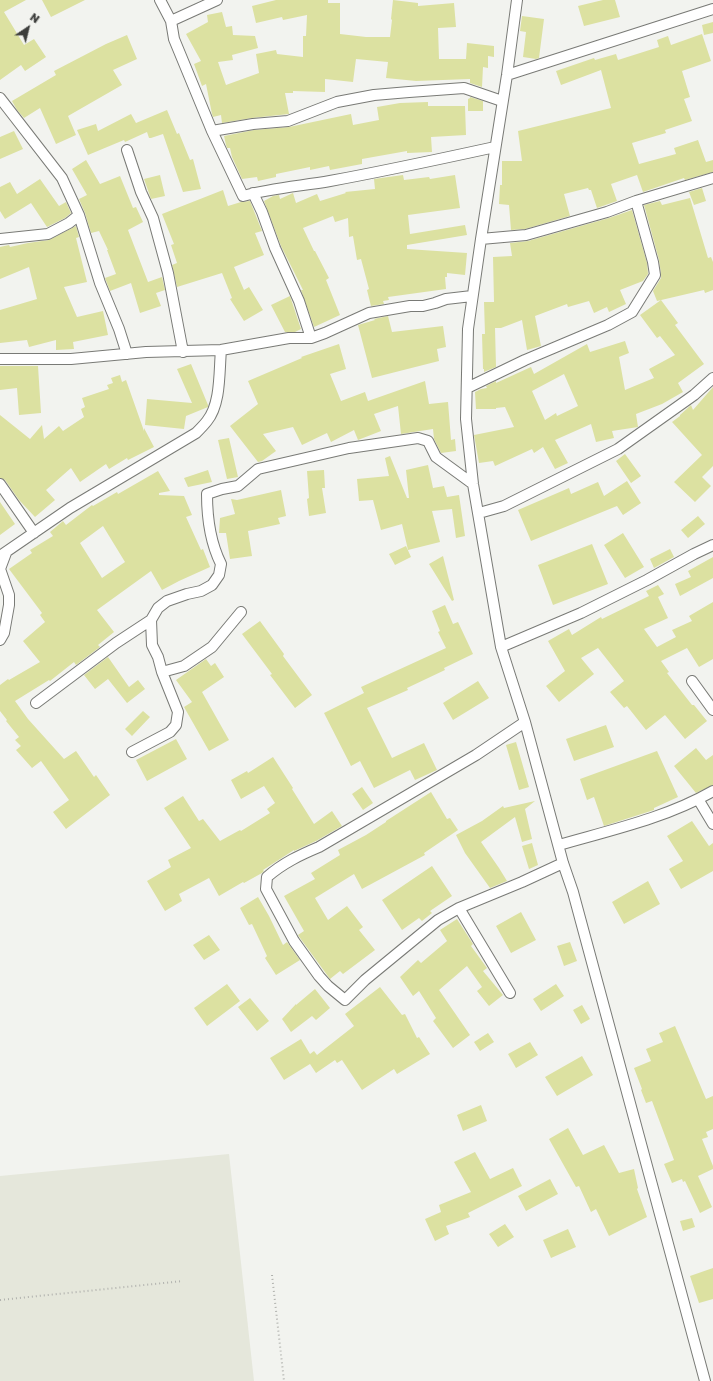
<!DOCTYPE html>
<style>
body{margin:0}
#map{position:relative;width:713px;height:1381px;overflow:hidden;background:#f2f3ef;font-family:"Golos Text",sans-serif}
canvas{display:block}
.north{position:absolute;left:8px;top:8px;width:40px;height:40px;-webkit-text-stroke:3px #f2f3ef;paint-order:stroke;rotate:35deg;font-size:11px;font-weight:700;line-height:16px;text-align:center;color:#3c3d3b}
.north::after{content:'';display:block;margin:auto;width:14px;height:18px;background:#3c3d3b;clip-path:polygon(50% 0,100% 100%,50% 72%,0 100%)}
</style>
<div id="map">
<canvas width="713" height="1381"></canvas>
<div class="north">N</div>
</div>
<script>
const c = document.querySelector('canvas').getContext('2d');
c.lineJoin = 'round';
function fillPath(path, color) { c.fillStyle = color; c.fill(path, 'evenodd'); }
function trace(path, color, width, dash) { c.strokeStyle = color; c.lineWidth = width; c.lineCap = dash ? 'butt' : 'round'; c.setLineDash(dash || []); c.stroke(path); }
fillPath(new Path2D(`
 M229 1154 254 1381H0V1176Z`), '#e5e7db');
fillPath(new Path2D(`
 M0 0H26L4 12 24 45 34 39 46 57 25 71 21 65 0 80Z
 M42 0H85L51 17Z
 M276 0H328V3H340V34L366 37H390L392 20 391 19 393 0 418 3V6L454 3 456 27 438 28 439 59H466L467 43 494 46V57L488 56V68L483 67 482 87 470 83V79L416 81 386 78 388 62 356 59 353 82 325 79V92L293 91V93H285L289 114 252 118 222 123 221 115 213 117 212 114 206 84 202 86 194 64 201 61 186 34 208 22 207 15 222 12 226 27 232 26 233 35 255 36 258 48 232 55 233 60 218 62 226 85 259 73 256 54 276 50 277 54 303 57V36H306L307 15 283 20 282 17 256 23 252 6Z
 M603 0H615L620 17 584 26 578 6Z
 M522 16 544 19 539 58 536 59 523 57 526 32 520 31Z
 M713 22V33L704 35 702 25Z
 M702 34 711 61 682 71 690 97 684 99 692 121 665 130 666 133 632 143 639 164 676 154 674 148 698 140 706 162 713 160V172L685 180 684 178 643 192 637 175 611 184 617 201 597 208 591 190H589L588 188 564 194 570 216 525 229 511 230 509 205 499 204 500 185H502V161H522L518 131 611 108 601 70 561 85 556 71 594 58 595 60 616 54 618 60 659 47 657 40 668 36 671 45Z
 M127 35 137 59 113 70 122 85 68 116 76 135 56 144 40 108 24 118 17 110 12 101 56 75 54 71 106 44Z
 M470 97 483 101V111H468V99L470 98Z
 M428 102V106H465L466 135 431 137 432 152 407 153V151L362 159V164L330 170 329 166 310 170V167L276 174V177L258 181 257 177 242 179 232 157 230 148H227L226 145 224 136 254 130 289 127 351 114 353 125 379 120 377 107 400 103Z
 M167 110 177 134 179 133 190 160 193 159 201 189 183 192 163 134 151 138H149L147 132 125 142 124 140 88 155 77 130 96 124 98 131 131 114 136 123Z
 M14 131 23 149 0 159V137Z
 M86 160 100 184 120 176 133 208 136 207 143 222 128 230 148 282 162 277 165 290 156 293 161 306 140 313 131 283 110 291 105 278 116 274 107 250H108L99 231 91 233 85 213 79 199 87 195 72 169Z
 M160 175 165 196 151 199 144 179Z
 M403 175 404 180 429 177 430 179 455 175 460 208 408 215 410 234 465 225 467 235 407 245V249L467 253 465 275 447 273V277H445L446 289 388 297 389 300 383 301 384 304 371 306 367 290 369 289 361 259 357 260 353 236 349 237 348 218 335 222 333 216 303 228 314 251H315L329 278 326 280 340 315 314 327 301 290H303L281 246 264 201 273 196 279 195 280 199 293 193 296 203 317 194 320 201 346 193 345 192 375 189 374 179Z
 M40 179 59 206 66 202 71 213 65 218 47 227 31 203 5 219 0 211V187L10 182 17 194Z
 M702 188 706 201 694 205 689 192Z
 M223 190 228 206 241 202 250 201 262 231 255 233 264 255 234 267 244 290 249 287 263 310 244 321 230 299 232 298 222 273 177 287 172 265 177 263 171 245 174 244 162 214Z
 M690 198 708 258 711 257 713 262V290L705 293 704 290 657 301 653 291 661 278V274L659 260 644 205 660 201 662 205Z
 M632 210 647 263 648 274 643 281 620 290 626 304 609 312 607 307 594 313 589 301 568 307 567 304 535 316 541 346 527 350 522 320 501 328H495L496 367 484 372V369H483L482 334H485L484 302H494L493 257 512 256 510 243 528 241 609 218Z
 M76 226 79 237 76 238 87 282 64 287 77 317 103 311 108 335 73 342 74 349 56 350V340L29 347 27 340 0 343V310L37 299 29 267 0 279V247L9 245 10 247 28 243 49 240Z
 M290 296 301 329 295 332H285L271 305Z
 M661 300 678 323 675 325 704 364 678 383 683 392 662 404 636 414 638 427 612 431 614 438 596 442 591 424 555 440 568 463 555 469 543 447 534 453 532 449 495 466 493 461 479 463 474 435 514 427 505 407 496 408V409H476L475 392 481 389 487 388 486 386 496 381V383L531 367 534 374 587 344 590 352 625 341 629 353 619 357 625 390 654 378 649 369 675 355 660 336 657 338 640 315ZM564 374 578 406 557 416 556 413 545 420 532 391Z
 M388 316 392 332 443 326 446 347 437 349 439 361 372 378 358 325 375 320 374 319Z
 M339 344 346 369 330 374 341 401 365 392 368 401 425 381 429 404 448 402 451 440 455 439 456 451 441 453 434 439 433 429 401 434 398 406 374 414 381 431 358 440 354 430 331 442 327 433 302 445 293 427 263 434 276 451 262 461 258 462 230 426 258 404 248 381 302 358 301 357Z
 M191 364 208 405V407L186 416 184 429 145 425 147 399 192 403 177 369Z
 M0 366H38L41 413 19 415 17 388 0 390Z
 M120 375 122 382 126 380 144 431V428L154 447 128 460 127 458 109 469 106 464 80 482 71 468 46 490 55 500 35 517 19 500 5 480 0 478V415L30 439 42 425 44 439 59 426 63 431 84 417 81 409 85 407 82 398 109 389 107 385 113 383 111 378Z
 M713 387V466L702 477 711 486 695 502 674 482 702 455 672 422 680 416V415L691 405 693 410Z
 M229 438 238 477 227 479 218 440Z
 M625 454 641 476 631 483 616 461Z
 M390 456 407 498H409L406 470 428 465 433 488 444 486 447 497 459 495 465 536 456 538 452 509 432 511 440 542 408 550 402 524 381 530 373 500 359 501 357 479 389 476 385 458Z
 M208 470 212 482 188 487 184 478Z
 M324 470 325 488H322L326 513 309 516 307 499 309 498 307 471Z
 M158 471 170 491 159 493V495L184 496 192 515 186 517 201 550 203 549 210 567 179 581 162 590 151 571 97 610 114 632 98 645 100 647 76 665 74 662 50 681 49 680 15 701 28 719 64 759 76 751 94 777 96 775 110 795 66 829 53 812 69 800 41 761 32 768 16 750 21 746 15 740 19 737 6 721 7 720 0 711V685L8 679 9 680 40 662 23 641 45 622 40 615 42 613 9 569 32 553 30 550 53 536 50 532 63 521 66 525 92 505 93 506 117 492 118 494ZM103 526 125 562 102 578 80 543Z
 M627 481 641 503 623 515 617 506 531 541 518 510 569 488 571 494 598 482 604 496Z
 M281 490 286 516 278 518 280 524 248 531 252 556 230 559 226 533H219L220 518 235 514 231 499 237 500Z
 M0 502 15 524 0 535Z
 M698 516 705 524 688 538 681 530Z
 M623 533 644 567 625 578 604 545Z
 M592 544 608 584 553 605 538 565Z
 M406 546 411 557 395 565 389 554Z
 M670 549 674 557 654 568 650 559Z
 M443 556 454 600 452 601 429 564Z
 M713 557V578L680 596 675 584 691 577 688 571Z
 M658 585 664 594 658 597 668 618 644 629 657 647 676 637 672 630 692 621 689 616 713 602V659L699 667 687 648 661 661 669 672 667 673 692 705H694L707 721 685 739 665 715 646 730 627 706 624 708 610 692 624 681 598 648 581 658 594 674 559 702 546 686 565 671 548 641 569 629 572 635 601 617 602 619 649 596 646 591Z
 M445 605 453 624 458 622 473 654 444 668 445 670 407 688 408 690 367 708 392 758 424 743 437 770 415 780 410 770 374 788 360 761 351 766 324 713 364 693 361 687 446 648 438 632 440 631 432 611Z
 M260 621 284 654 283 656 312 695 295 708 270 675 272 674 242 634Z
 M108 657 129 687 138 680 145 689 127 703 108 679 95 689 84 675Z
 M206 659 211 666 215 663 224 677 202 692 229 740 209 751 184 707 192 702 176 680Z
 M478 681 489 698 453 720 443 703Z
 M143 711 150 717 132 736 125 729Z
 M606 725 614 747 574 761 566 739Z
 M176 739 187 759 147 781 136 760Z
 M516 742 529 787 519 790 506 745Z
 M696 748 706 760 713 755V785L696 793 674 766Z
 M657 751 678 797 654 808V810L604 826 594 797 587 800 580 779Z
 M273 757 293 788 292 789 314 824 332 811 342 826 316 841 294 851V850L263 870 264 871 262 873 244 883 243 882 219 896 209 878 179 894 182 901 165 911 147 881 171 867 168 860 191 848 164 808 183 796 199 821 203 819 220 841 240 830 241 831 270 813 267 809 275 803 264 786 241 799 231 780 247 771 248 773Z
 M362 787 373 803 363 810 352 794Z
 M431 792 447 819 450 818 458 830 424 853 425 855 362 889 354 874 315 898 328 920 347 906 363 927 359 930 375 950 343 974 340 971 330 979 300 938 298 935 304 931 284 896 315 879 311 873 340 855 338 850 366 835 386 822V821Z
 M535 801 525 809 532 839 522 842 515 817 481 842 499 868 507 881 490 888 465 853 456 835 482 821 503 806 504 808Z
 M692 821 709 846 713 843V871L681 889 669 869 683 861 667 836Z
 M532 843 538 865 529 869 522 846Z
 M432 866 452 896 430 911 432 913 422 921 419 918 402 930 382 900Z
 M648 881 660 904 624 924 612 902Z
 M258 897 269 916 283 945 287 942 300 960 276 975 265 958 267 956 252 924 249 925 240 908Z
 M521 912 536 940 511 953 496 926Z
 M457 919 473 944 471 946 487 968 483 971 503 995 489 1006 477 991 482 987 467 966 439 990 470 1035 453 1048 433 1021 436 1018 419 991 413 996 400 977 418 960 421 963 447 941 440 930Z
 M209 935 220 950 204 960 193 945Z
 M570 942 577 961 564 966 557 946Z
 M227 984 240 1001 207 1026 194 1008Z
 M556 984 564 996 541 1011 533 999Z
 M380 987 402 1015 405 1014 417 1038 419 1037 430 1054 397 1074 394 1069 362 1090 342 1060 337 1063 335 1060 316 1073 310 1064 284 1080 270 1058 301 1039 310 1054 314 1051 317 1055 354 1026 345 1014Z
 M315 989 330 1008 316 1020 312 1016 291 1032 282 1019 296 1004V1005Z
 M250 998 269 1021 257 1031 238 1007Z
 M582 1005 590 1019 581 1024 573 1010Z
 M675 1026 706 1099 713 1096V1129L706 1132 708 1137 702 1139 713 1166V1169L698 1176 712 1207 700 1213 685 1181 683 1182 682 1179 672 1183 664 1164 674 1160 652 1101 646 1103 641 1090 642 1089 634 1068 651 1061 646 1049 663 1042 659 1033Z
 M488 1033 494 1042 480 1051 474 1042Z
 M530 1042 538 1055 516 1068 508 1054Z
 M582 1056 593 1075 557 1096 545 1077Z
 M481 1105 487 1121 463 1131 457 1115Z
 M568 1128 583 1155 604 1145 619 1173 634 1169 638 1188 637 1189 647 1217 609 1236 596 1209 591 1212 579 1186 576 1187 549 1139Z
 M475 1152 490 1179 513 1168 522 1186 468 1213 470 1217 446 1226 449 1234 435 1241 425 1219 441 1212 439 1205 471 1192 454 1162Z
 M550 1179 558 1194 526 1211 518 1196Z
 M692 1218 695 1227 683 1231 680 1221Z
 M505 1224 514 1237 498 1247 489 1234Z
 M568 1229 576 1247 551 1258 543 1240Z
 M713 1268V1299L699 1303 690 1276Z`), '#dce1a1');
const minor = new Path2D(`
 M160 0 171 21 174 39 212 131 243 196C271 188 301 186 330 181 385 171 440 159 495 147
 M517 0 507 75 481 239 468 329 466 419 473 484 501 647 525 722 563 863 573 892 705 1381
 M171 21 217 0
 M507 75 713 9
 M0 98 62 178 79 215 100 283 119 329 127 354
 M212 131 253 124 288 121 337 102 374 95 409 92 464 88 502 101
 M127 150 141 192 153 218 168 273 183 352
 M253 193 262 212 275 248 299 301 311 338
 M0 239 48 234 69 223 79 215
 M481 239 526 235 607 212 636 201 713 178
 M0 359H71L146 352 221 350 289 338H311L325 333 369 313 410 306H423L435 303 446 299 472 296
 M467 388 525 360 608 325 632 312 655 275 653 262 636 201
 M0 484 34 533
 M479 513 504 506 618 449 694 395 713 378
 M0 556 70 508 196 433C200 429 204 425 207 421 221 404 219 372 221 350
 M0 640 4 633 9 605V595L0 569 6 553
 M501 647 581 613 647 580 694 554 713 545
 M162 672 184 666 212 647 241 612
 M692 681 713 710
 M36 703 116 643 151 620
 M525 722 476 755 319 847C300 855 283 863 267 877L266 889 294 941 319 976 328 986 345 1000 365 980 438 920 459 908 522 882 563 863
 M132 752 170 732 176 725 178 712 162 672 158 657 152 645 151 620 158 608 167 601 187 594 201 591 212 585 219 575 221 564C210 542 207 519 207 494L222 489 238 486 258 469 349 448 418 438 428 441 436 457 473 484
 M698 799 713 824
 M559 845C611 830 666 818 713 791
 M459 908 510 993`);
trace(minor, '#797a76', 12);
trace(new Path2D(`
 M272 1275 284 1381
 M0 1300 183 1281`), '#b0b1ad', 2, [1, 3]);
trace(minor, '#fff', 10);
</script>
